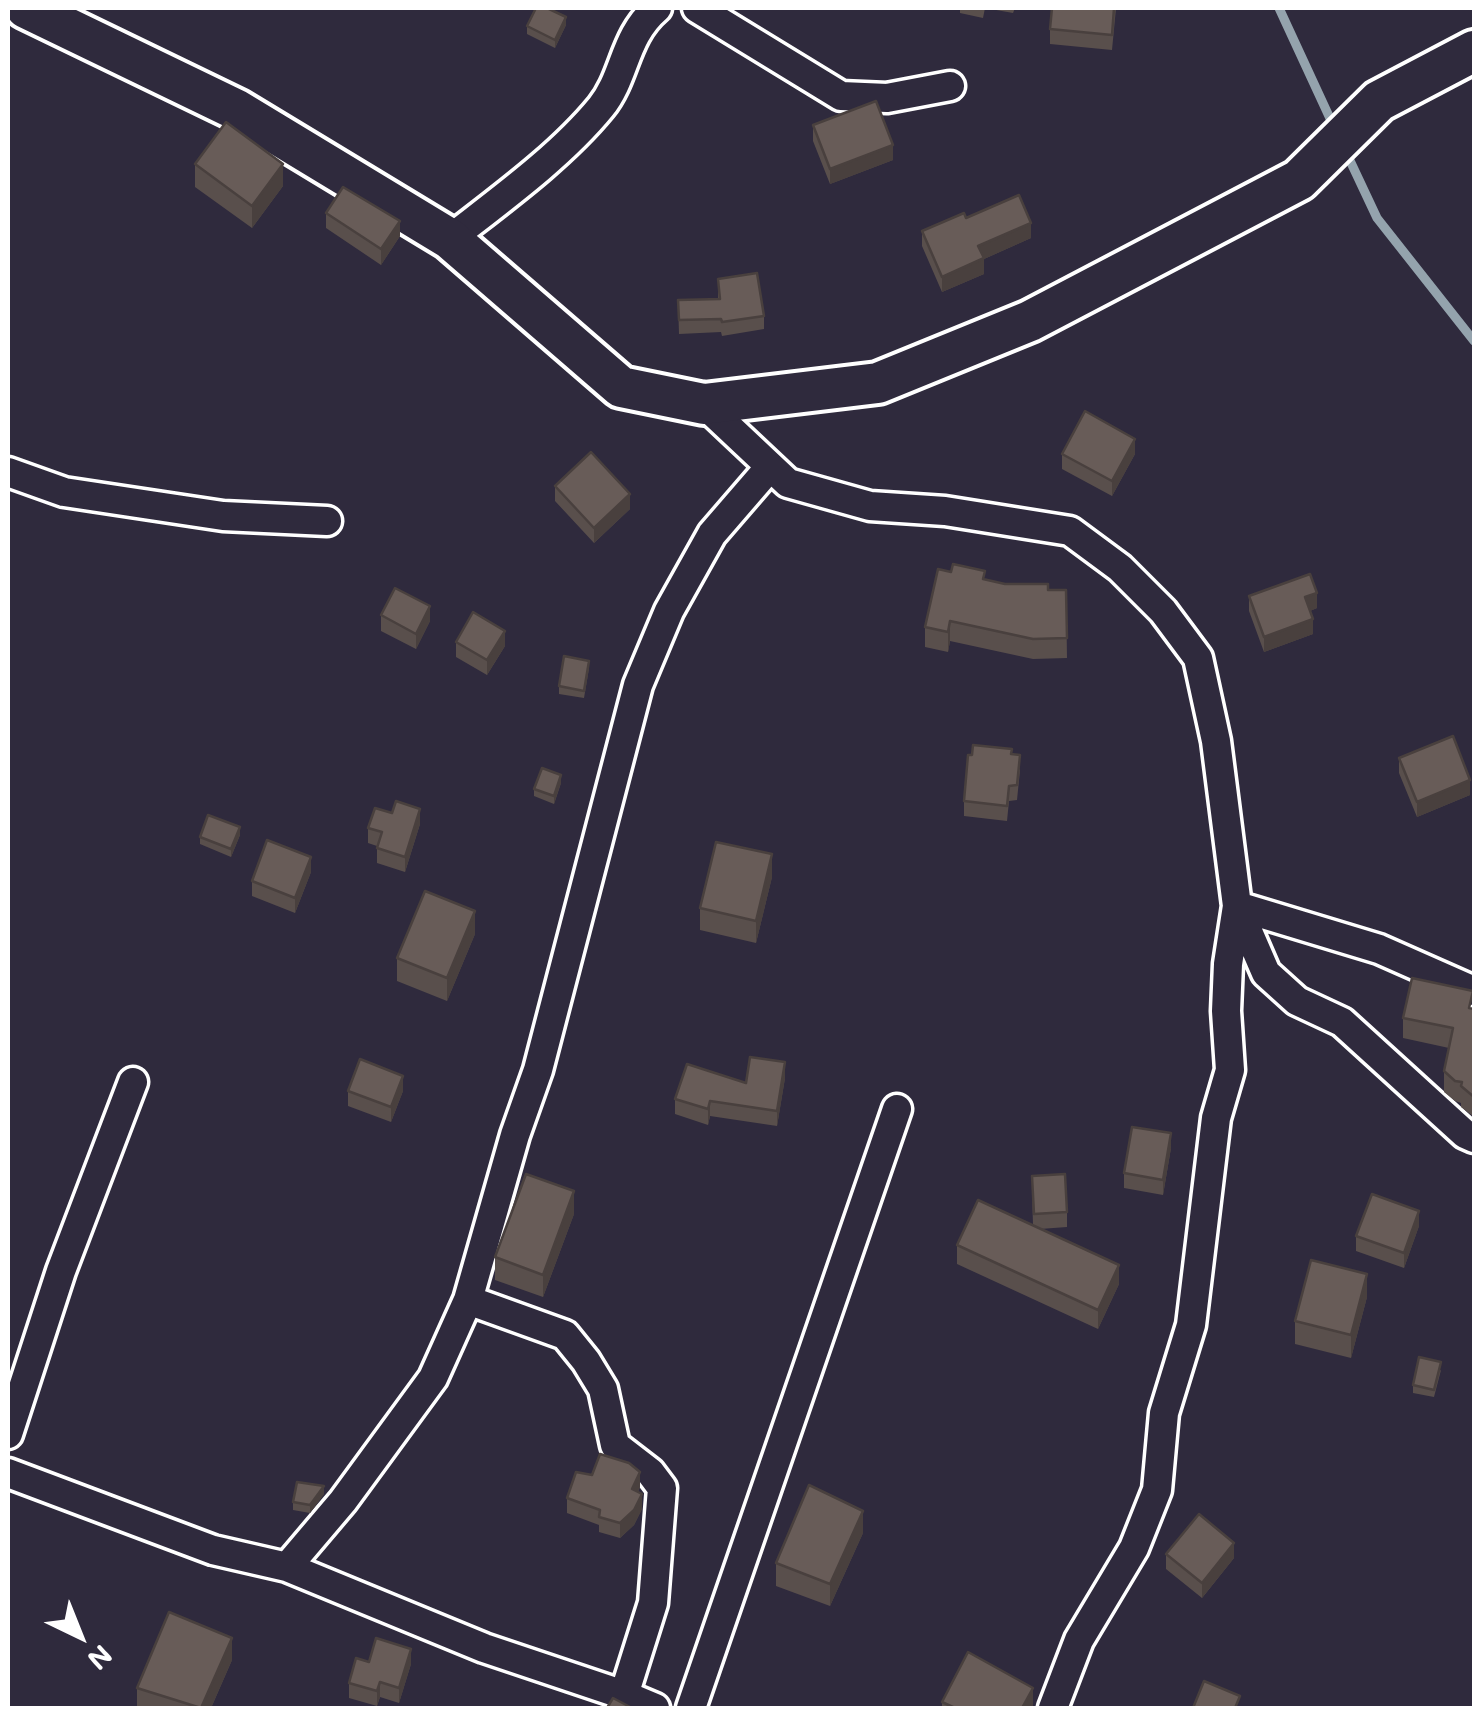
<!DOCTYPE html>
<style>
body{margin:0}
#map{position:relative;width:1482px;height:1716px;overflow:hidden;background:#2f2a3d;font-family:Mali,sans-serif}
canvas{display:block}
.frame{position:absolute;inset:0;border:10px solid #fff;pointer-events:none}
.north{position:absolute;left:30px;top:1586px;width:100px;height:100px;-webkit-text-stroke:8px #2f2a3d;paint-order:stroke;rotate:137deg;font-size:28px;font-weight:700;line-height:40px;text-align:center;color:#fff}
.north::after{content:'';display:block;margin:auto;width:35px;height:45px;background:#fff;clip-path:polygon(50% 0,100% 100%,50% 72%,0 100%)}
</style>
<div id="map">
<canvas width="1482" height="1716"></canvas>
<div class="frame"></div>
<div class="north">N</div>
</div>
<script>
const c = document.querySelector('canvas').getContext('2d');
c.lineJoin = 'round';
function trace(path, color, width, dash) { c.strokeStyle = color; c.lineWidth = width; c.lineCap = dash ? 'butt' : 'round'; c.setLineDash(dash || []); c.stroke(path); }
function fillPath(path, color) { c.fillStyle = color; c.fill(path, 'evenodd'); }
trace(new Path2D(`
 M1279 8 1334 127
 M1345 150 1377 218 1474 341`), '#94a3ad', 9);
const minor = new Path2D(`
 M697 8 841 96 887 98 950 86
 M450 239C500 200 561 156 601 107 626 76 623 37 657 8
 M704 404 788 483 870 506 945 511 1070 531 1120 568 1163 611 1198 658 1216 741 1237 906 1266 973 1297 1001 1342 1022 1465 1134 1474 1138
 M8 472 64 492 223 516 327 521
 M468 1300 565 1335 586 1361 603 1389 615 1445 650 1472 662 1488 653 1603 624 1695
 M8 1434 61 1271 133 1082
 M8 1473 213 1550 287 1567 484 1648 624 1695 655 1708
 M287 1567 343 1501 433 1378 468 1300 515 1135 538 1070 638 685 669 611 712 534 769 468
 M691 1708 897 1109
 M1053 1708 1079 1640 1134 1548 1157 1490 1164 1413 1191 1325 1216 1118 1230 1070 1226 1011 1228 964 1237 906 1379 949 1474 991`);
const secondary = new Path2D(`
 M26 8 237 110 450 239 621 387 704 404 878 383 1030 321 1299 180 1379 101 1474 51`);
trace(minor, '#fff', 35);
trace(secondary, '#fff', 48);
trace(minor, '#2f2a3d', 28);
trace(secondary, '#2f2a3d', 40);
fillPath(new Path2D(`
 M960 8H1015L1013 13 985 8 983 18 960 13Z
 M1116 8 1112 50 1050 44V29Z
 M566 25 555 48 527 34V26Z
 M813 125 893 160 830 184 813 141Z
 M195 164 283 186 252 228 195 187Z
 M326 213 400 236 381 265 326 228Z
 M966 218 1031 238 984 259V274L942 292 922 246V231Z
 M718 279 764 316V329L722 336 721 332 679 334 678 300 718 299Z
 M1062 454H1135L1112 496 1062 469Z
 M555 486 630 509 594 543 555 501Z
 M985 580 1048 590H1066L1067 658 1033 659 950 641 948 652 925 647V627Z
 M1249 596 1317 608 1310 611 1313 634 1264 652 1249 611Z
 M381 615 430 621 416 649 381 631Z
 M456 642 505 646 487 675 456 657Z
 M589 668 584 698 559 694V686Z
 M1012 754 1020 770 1017 800 1009 801 1007 821 964 816V801Z
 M1399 758 1470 795 1417 817 1399 773Z
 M561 783 554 804 534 796V789Z
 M420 824 405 872 377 863V846L368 843V828Z
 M240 835 231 857 200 844V837Z
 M311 872 295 913 252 896V881Z
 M772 877 756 943 700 930V908Z
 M475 934 447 1001 397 981V958Z
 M1474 1009V1117L1461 1107V1103L1455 1101 1444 1092V1071L1449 1048 1403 1038V1018Z
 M785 1078 777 1126 710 1116 708 1125 675 1114V1099L746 1083Z
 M348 1091H403L391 1122 348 1106Z
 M1171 1148 1163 1195 1124 1188V1173Z
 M1032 1191 1067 1212V1227L1040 1229 1119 1284 1098 1329 957 1264V1245L1033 1225Z
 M574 1214 543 1297 495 1280V1257Z
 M1419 1226 1404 1268 1356 1251V1236Z
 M1367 1297 1351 1358 1295 1344V1321Z
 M1441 1370 1434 1397 1413 1393V1385Z
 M640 1487 638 1492 642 1509 634 1525 620 1538 599 1532V1525L567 1513V1498Z
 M324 1494 310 1513 293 1510V1502Z
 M863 1533 830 1606 776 1586V1563Z
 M1166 1554 1234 1558 1202 1598 1166 1569Z
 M232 1660 211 1708H137V1688Z
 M369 1662 411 1664 399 1703 380 1697 377 1706 349 1698V1683Z
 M942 1702 1033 1708H942Z`), '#594f4c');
fillPath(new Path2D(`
 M566 17V25L555 48V40Z
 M893 145V160L830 184V169Z
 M283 164V186L252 228V206Z
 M400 221V236L381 265V249Z
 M1031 223V238L984 259V274L942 292V277L978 246Z
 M1135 439V454L1112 496V481Z
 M630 494V509L594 543V528Z
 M1317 593V608L1305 613V597Z
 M430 606V621L416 649V634Z
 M1313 619V634L1264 652V637Z
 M950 621V641L948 652V632Z
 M505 631V646L487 675V660Z
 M561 775V783L554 804V796Z
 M1470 780V795L1417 817V802Z
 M420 809V824L405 872V857Z
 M240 827V835L231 857V849Z
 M772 854V877L756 943V921Z
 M311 857V872L295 913V898Z
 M475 911V934L447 1001V978Z
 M785 1062V1078L777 1126V1111Z
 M403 1076V1091L391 1122V1107Z
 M710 1101V1116L708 1125V1109Z
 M1171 1133V1148L1163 1195V1180Z
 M574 1191V1214L543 1297V1275Z
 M1419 1211V1226L1404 1268V1253Z
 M1119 1265V1284L1098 1329V1310Z
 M1367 1274V1297L1351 1358V1335Z
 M640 1472V1487L632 1504V1489Z
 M324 1486V1494L310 1513V1505Z
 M642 1494V1509L634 1525 620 1538V1523Z
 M863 1511V1533L830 1606V1584Z
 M1234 1543V1558L1202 1598V1583Z
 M232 1638V1660L211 1708H201Z
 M411 1649V1664L399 1703V1688Z
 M380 1682V1697L377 1706V1691Z
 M1033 1688V1708H1022Z`), '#49403e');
const building = new Path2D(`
 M536 8H547L566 17 555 40 527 26Z
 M1052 8H1114L1112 35 1050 29Z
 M876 101 893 145 830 169 813 125Z
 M226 122 283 164 252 206 195 164Z
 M343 187 400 221 381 249 326 213Z
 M1019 195 1031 223 978 246 984 258 942 277 922 231 964 213 966 218Z
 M757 273 764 316 722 322 721 319 679 320 678 300 720 299 718 279Z
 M1085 411 1135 439 1112 481 1062 454Z
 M591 452 630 494 594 528 555 486Z
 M953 564 985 571 983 579 1005 584H1048V590H1066L1067 638 1033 639 950 621 948 632 925 627 938 569 951 572Z
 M1310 574 1317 593 1305 597 1313 619 1264 637 1249 596Z
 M395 588 430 606 416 634 381 615Z
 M473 612 505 631 487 660 456 642Z
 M564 656 589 661 584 691 559 686Z
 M1453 736 1470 780 1417 802 1399 758Z
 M973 745 1012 749 1011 754 1020 755 1017 785 1009 786 1007 806 964 801 968 755H972Z
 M542 768 561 775 554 796 534 789Z
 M396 801 420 809 405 857 377 848 382 832 368 828 375 808 392 813Z
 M208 815 240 827 231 849 200 837Z
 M267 840 311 857 295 898 252 881Z
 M716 842 772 854 756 921 700 908Z
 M425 891 475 911 447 978 397 958Z
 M1412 978 1473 991 1469 1008 1474 1009V1097L1461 1086 1462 1082 1455 1081 1444 1071 1453 1028 1403 1018Z
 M750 1057 785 1062 777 1111 710 1101 708 1109 675 1099 687 1064 746 1083Z
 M360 1059 403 1076 391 1107 348 1091Z
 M1132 1127 1171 1133 1163 1180 1124 1173Z
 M526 1174 574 1191 543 1275 495 1257Z
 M1065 1174 1067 1212 1034 1214 1032 1176Z
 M1372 1194 1419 1211 1404 1253 1356 1236Z
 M978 1200 1119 1265 1098 1310 957 1245Z
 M1311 1260 1367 1274 1351 1335 1295 1321Z
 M1419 1357 1441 1362 1434 1390 1413 1385Z
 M600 1454 629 1463 640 1472 632 1489 642 1494 634 1510 620 1523 599 1517 600 1510 567 1498 576 1472 592 1475Z
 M297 1482 324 1486 310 1505 293 1502Z
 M809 1485 863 1511 830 1584 776 1563Z
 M1199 1514 1234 1543 1202 1583 1166 1554Z
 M169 1612 232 1638 201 1708 137 1688Z
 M376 1638 411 1649 399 1688 380 1682 377 1691 349 1683 356 1658 369 1662Z
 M968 1652 1033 1688 1022 1708H955L942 1702Z
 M1204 1681 1240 1696 1235 1708H1193Z
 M613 1698 632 1708H607Z`);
fillPath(building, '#685c58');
trace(building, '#49403e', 2.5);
</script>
